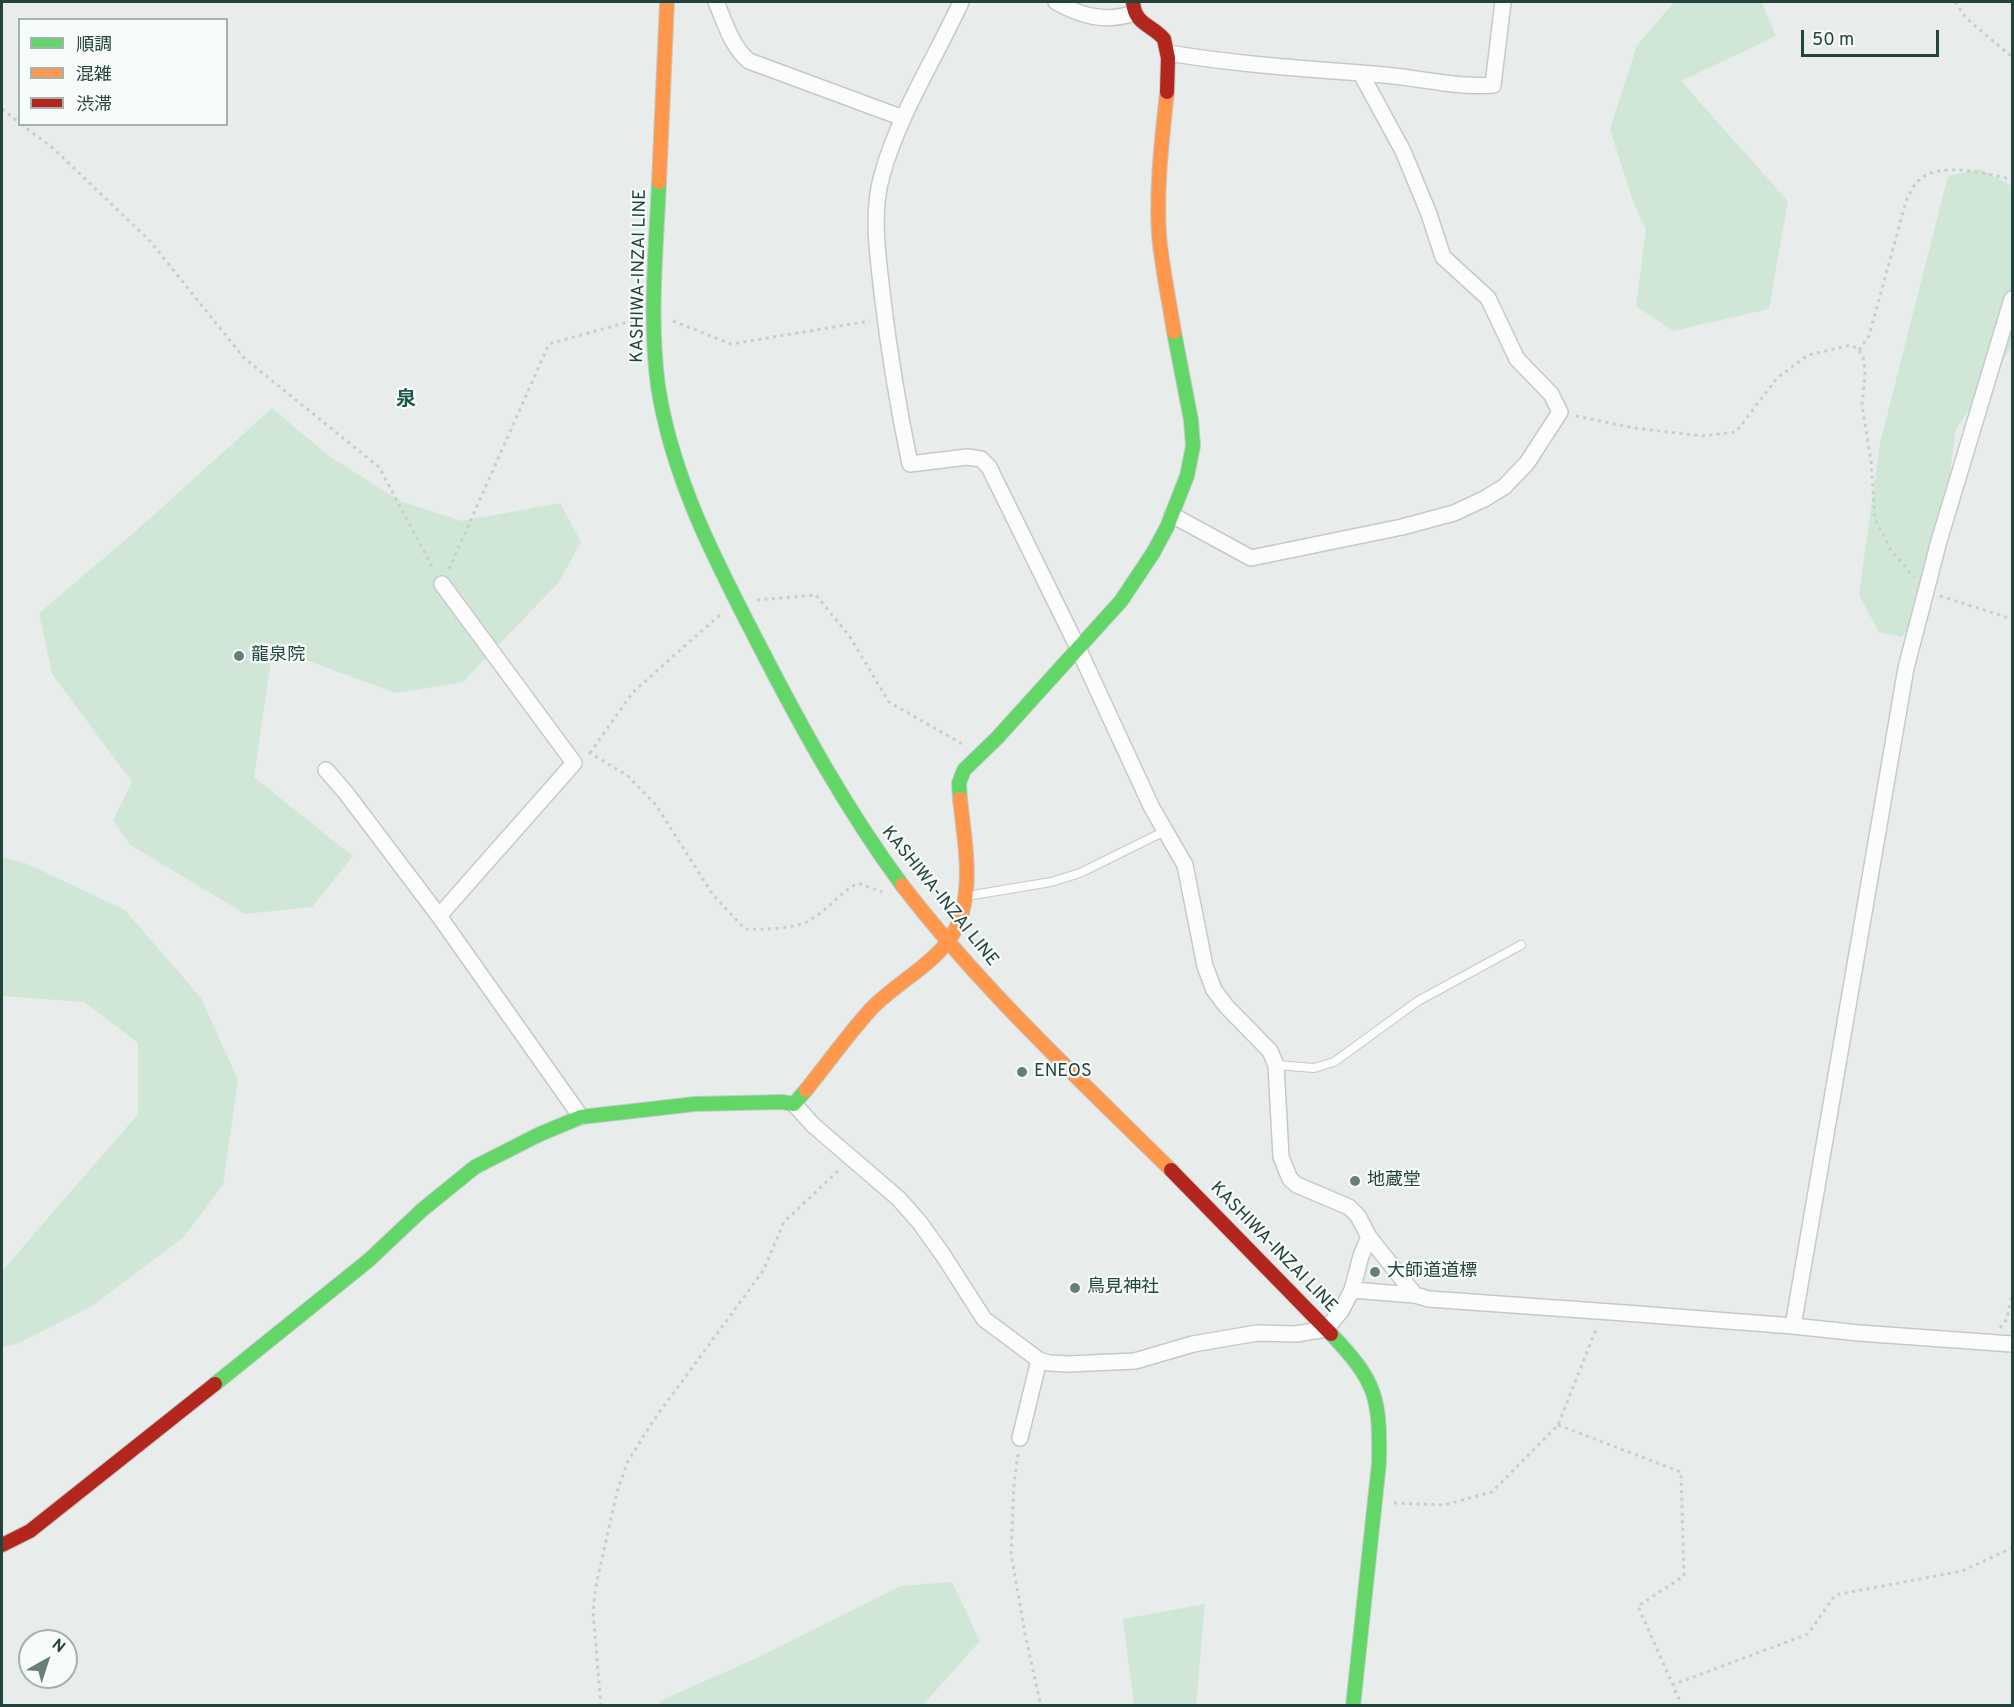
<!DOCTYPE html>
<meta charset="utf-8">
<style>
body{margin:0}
#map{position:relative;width:2014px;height:1707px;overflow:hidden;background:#e8edeb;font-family:Overpass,"Noto Sans JP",sans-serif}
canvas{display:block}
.frame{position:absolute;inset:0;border:3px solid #22443d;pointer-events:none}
.legend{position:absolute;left:18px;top:18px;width:210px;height:108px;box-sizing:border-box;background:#f7fbf9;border:2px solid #a2b2ae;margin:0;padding:8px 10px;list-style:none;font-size:18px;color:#22443d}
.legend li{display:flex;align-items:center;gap:12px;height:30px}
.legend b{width:30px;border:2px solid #a2b2ae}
.north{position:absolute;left:18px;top:1629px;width:60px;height:60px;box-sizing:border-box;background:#f7fbf9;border:2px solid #a2b2ae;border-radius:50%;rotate:39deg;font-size:16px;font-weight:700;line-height:24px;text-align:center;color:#22443d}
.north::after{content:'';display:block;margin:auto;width:21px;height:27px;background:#677f7a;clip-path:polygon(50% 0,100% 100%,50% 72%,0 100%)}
.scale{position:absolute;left:1801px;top:30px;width:138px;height:27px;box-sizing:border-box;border:3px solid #22443d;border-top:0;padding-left:8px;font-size:18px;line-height:21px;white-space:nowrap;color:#22443d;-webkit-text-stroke:4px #f7fbf9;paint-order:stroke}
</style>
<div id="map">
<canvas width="2014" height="1707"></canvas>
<div class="frame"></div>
<ul class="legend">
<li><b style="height:8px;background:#63d668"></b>順調</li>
<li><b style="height:8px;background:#ff974d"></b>混雑</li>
<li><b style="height:8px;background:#b3261e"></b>渋滞</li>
</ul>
<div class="north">N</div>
<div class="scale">50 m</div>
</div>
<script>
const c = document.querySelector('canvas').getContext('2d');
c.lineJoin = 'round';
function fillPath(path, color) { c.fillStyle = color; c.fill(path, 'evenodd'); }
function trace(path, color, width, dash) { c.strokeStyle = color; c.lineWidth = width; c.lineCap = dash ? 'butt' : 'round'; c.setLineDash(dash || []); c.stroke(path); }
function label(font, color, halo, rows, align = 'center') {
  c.font = font + ' Overpass,"Noto Sans JP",sans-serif'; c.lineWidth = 4.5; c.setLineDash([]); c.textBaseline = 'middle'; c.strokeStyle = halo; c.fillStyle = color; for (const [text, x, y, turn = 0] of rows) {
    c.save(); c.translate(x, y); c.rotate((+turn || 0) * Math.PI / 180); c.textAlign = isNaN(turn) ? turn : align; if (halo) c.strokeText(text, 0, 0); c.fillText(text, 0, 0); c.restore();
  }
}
fillPath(new Path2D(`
 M1674 2H1762L1776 36 1681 81 1788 201 1769 309 1673 331 1636 306 1646 229 1633 202 1610 129 1637 45Z
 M1980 169 2012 186V347L1956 429 1930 613 1901 637 1879 632 1859 595 1880 443 1948 176Z
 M272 408 329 456 400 501 462 521 560 503 581 542 559 582 463 682 396 693 273 648 254 777 353 856 312 907 245 914 130 845 113 820 132 782 52 674 39 613 137 530Z
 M2 857 25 863 125 910 201 998 238 1080 223 1185 183 1238 92 1306 17 1344 2 1347V1271L138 1114V1043L84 1002 2 996Z
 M952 1582 980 1641 923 1705H658L660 1701 761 1656 900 1586Z
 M1205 1604 1196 1705H1134L1123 1619Z`), '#d0e7d8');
const lane = new Path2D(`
 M967 896 1051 882 1080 873 1165 831
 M1276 1065 1314 1068 1334 1062 1418 1001 1521 945`);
const street = new Path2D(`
 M716 2C725 22 731 46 749 61L903 118
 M961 2C935 59 899 114 882 175 871 214 878 254 882 293 889 351 898 407 910 464L967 457 981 459 989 467 1078 648 1152 808 1185 865 1205 966 1214 990 1226 1006 1270 1051 1276 1065 1281 1157 1290 1179 1297 1185 1349 1207 1358 1216 1369 1237 1415 1295
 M1056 2C1081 16 1106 23 1134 13
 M1169 53C1240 65 1312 69 1384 75 1421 78 1455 88 1493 85L1503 2
 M1172 515 1251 558 1402 527 1454 513 1484 499 1504 487 1527 463 1560 412 1551 394 1517 359 1488 298 1443 257 1429 214 1403 151 1361 74
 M442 584 574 763 439 916 581 1117
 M326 770 346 793 439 916
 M794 1104 813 1125 899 1199 920 1223 943 1255 984 1319 1039 1360 1049 1363 1068 1364 1135 1361 1193 1344 1257 1333 1296 1334 1326 1329 1341 1311 1352 1290 1361 1256 1369 1237
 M1352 1290 1415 1295 1429 1299 1625 1313 1793 1326 1859 1333 2012 1344
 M1793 1326 1906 668 1939 541 2012 299
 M1020 1438 1039 1360`);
const fast = new Path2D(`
 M659 182C656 250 649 319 658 386 672 478 716 562 758 643 801 727 846 809 902 885
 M960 799 959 783 964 770 997 738 1121 601 1153 553 1167 527 1187 476 1193 446 1191 420 1174 332
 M1331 1334C1377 1382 1380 1398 1379 1463L1353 1706
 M215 1384 369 1260 422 1210 475 1167 540 1134 581 1117 695 1104 782 1102 794 1104 806 1090`);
const slow = new Path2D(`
 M1167 92C1162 139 1156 187 1159 235 1162 268 1169 300 1174 332
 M659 182 667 2
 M902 885C982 989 1078 1078 1171 1170
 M806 1090C828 1063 848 1034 872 1008 902 977 950 958 962 913 972 877 964 836 960 799`);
const jam = new Path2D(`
 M1133 2C1135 25 1151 24 1164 39L1168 58 1167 92
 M1171 1170 1331 1334
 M2 1545 30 1531 215 1384`);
trace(lane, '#c5cac8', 10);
trace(street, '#c5cac8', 18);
trace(fast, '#c3cbc8', 16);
trace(slow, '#c3cbc8', 16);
trace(jam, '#c3cbc8', 16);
trace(new Path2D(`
 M1955 2 1966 18 2012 57
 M2 109 20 123
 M21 124 54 149 150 241 244 358 379 467 434 570
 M673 321 731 344 870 321
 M1859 350 1869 336 1906 201C1909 195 1912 189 1915 184 1936 158 1986 175 2012 179
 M1576 416 1634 428 1703 436 1736 432 1777 378 1808 355 1851 345 1859 350 1864 360 1865 375 1862 405 1871 461 1875 519 1891 550 1914 577
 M449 569 549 344 635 320
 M1940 596 2012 619
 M757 600 816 595 850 637 889 702 964 745
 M590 753 633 692 722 613
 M589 754 590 753 628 776 656 805 713 895 745 929C762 930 796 929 810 920 828 910 839 893 858 883L882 892
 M2000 1328 2007 1319 2012 1294
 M1558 1425 1681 1472 1684 1576 1638 1606 1682 1706
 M1018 1454 1014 1484 1011 1553 1025 1634 1041 1706
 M1394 1503 1444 1505 1492 1492 1558 1425 1597 1327
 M1672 1685 1808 1634 1835 1595 1962 1571 2012 1548
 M601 1706 593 1612 596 1585 617 1492 627 1463 653 1421 763 1271 784 1222 840 1169`), '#c6cfcd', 3, [3, 4.5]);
trace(lane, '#fcfcfc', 8);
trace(street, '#fcfcfc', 15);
trace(fast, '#63d668', 14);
trace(slow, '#ff974d', 14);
trace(jam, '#b3261e', 14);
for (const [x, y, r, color] of [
 [239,656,6,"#677f7a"],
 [1022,1072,6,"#677f7a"],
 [1355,1181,6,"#677f7a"],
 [1375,1272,6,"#677f7a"],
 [1075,1288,6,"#677f7a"]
]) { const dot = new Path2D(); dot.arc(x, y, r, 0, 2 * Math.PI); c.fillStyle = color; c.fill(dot); trace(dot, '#f7fbf9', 2); }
label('18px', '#22443d', '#f7fbf9', [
 ["KASHIWA-INZAI LINE",640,276,-89],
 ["KASHIWA-INZAI LINE",939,897,51],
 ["KASHIWA-INZAI LINE",1273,1248,46]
]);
label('18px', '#22443d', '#f7fbf9', [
 ["龍泉院",251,656],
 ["ENEOS",1034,1072],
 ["地蔵堂",1367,1181],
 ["大師道道標",1387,1272],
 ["鳥見神社",1087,1288]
], 'left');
label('bold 20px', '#1b594d', '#f7fbf9', [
 ["泉",406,401]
]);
</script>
